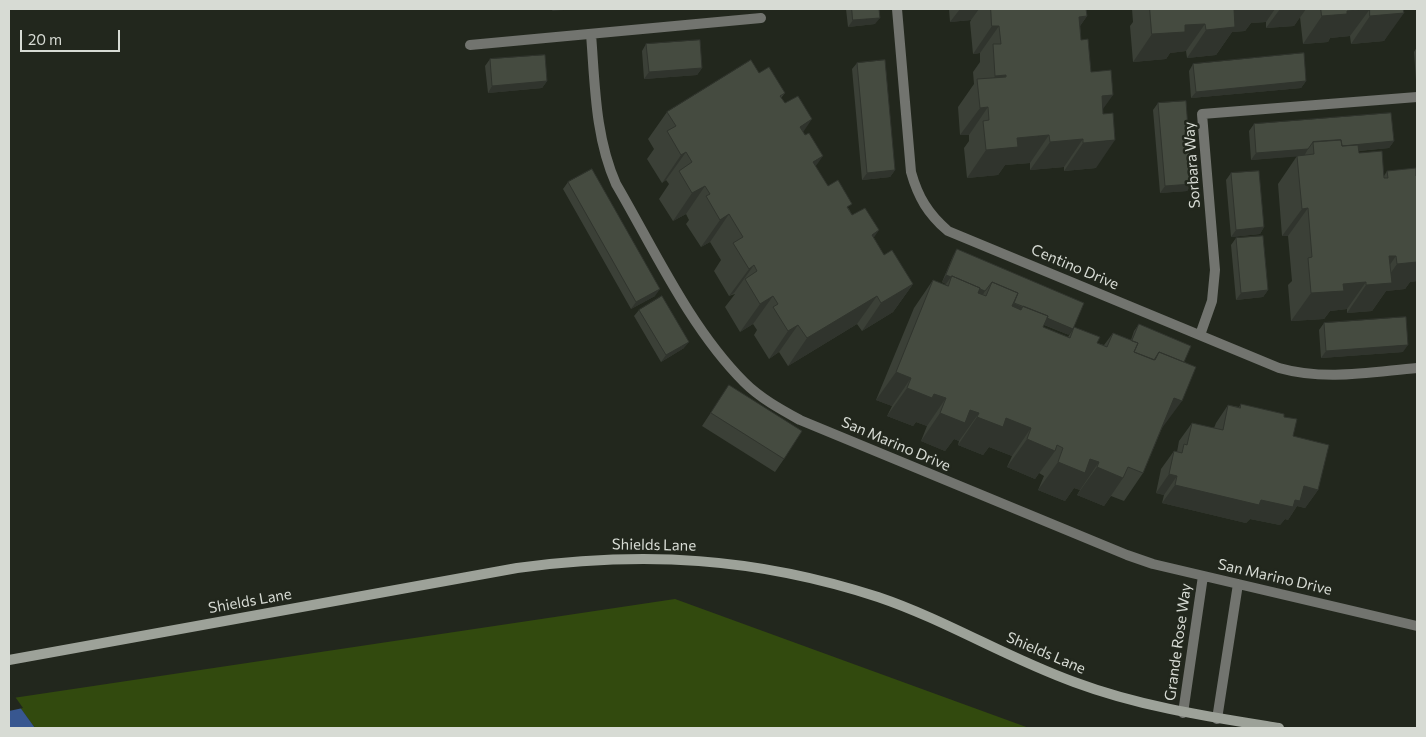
<!DOCTYPE html>
<style>
body{margin:0}
#map{position:relative;width:1426px;height:737px;overflow:hidden;background:#22271d;font-family:Commissioner,sans-serif}
canvas{display:block}
.frame{position:absolute;inset:0;border:10px solid #d7dbd4;pointer-events:none}
.scale{position:absolute;left:20px;top:30px;width:100px;height:22px;box-sizing:border-box;border:2px solid #d7dbd4;border-top:0;padding-left:6px;font-size:15px;line-height:18px;white-space:nowrap;color:#d7dbd4;-webkit-text-stroke:4px #22271d;paint-order:stroke}
</style>
<div id="map">
<canvas width="1426" height="737"></canvas>
<div class="frame"></div>
<div class="scale">20 m</div>
</div>
<script>
const c = document.querySelector('canvas').getContext('2d');
c.lineJoin = 'round';
function fillPath(path, color) { c.fillStyle = color; c.fill(path, 'evenodd'); }
function trace(path, color, width, dash) { c.strokeStyle = color; c.lineWidth = width; c.lineCap = dash ? 'butt' : 'round'; c.setLineDash(dash || []); c.stroke(path); }
function label(font, color, halo, rows, align = 'center') {
  c.font = font + ' Commissioner,sans-serif'; c.lineWidth = 5; c.setLineDash([]); c.textBaseline = 'middle'; c.strokeStyle = halo; c.fillStyle = color; for (const [text, x, y, turn = 0] of rows) {
    c.save(); c.translate(x, y); c.rotate((+turn || 0) * Math.PI / 180); c.textAlign = isNaN(turn) ? turn : align; if (halo) c.strokeText(text, 0, 0); c.fillText(text, 0, 0); c.restore();
  }
}
fillPath(new Path2D(`
 M675 599 1029 728H35L13 698Z`), '#324a0e');
fillPath(new Path2D(`
 M9 692 35 728H9Z`), '#385790');
fillPath(new Path2D(`
 M9 690 11 691 23 708 9 711Z`), '#22271d');
trace(new Path2D(`
 M897 9 911 172C918 197 928 214 948 231L1279 368C1325 381 1371 372 1417 368
 M591 34C595 84 595 137 616 184 654 249 690 328 744 382 760 398 780 409 800 420L1127 555 1153 564 1417 626
 M470 45 761 18
 M1200 335 1212 301 1215 270 1202 114 1417 97
 M1183 713 1203 576
 M1217 719 1238 584`), '#72746f', 10);
trace(new Path2D(`
 M9 660 517 568C644 551 755 557 878 597 946 620 1007 658 1074 682 1141 707 1210 717 1279 728`), '#9da299', 10);
fillPath(new Path2D(`
 M846 9H879L875 24 848 27Z
 M949 9H1086L1087 16 1080 26 1081 40 1103 110 1096 168 1064 171V167L1030 170V163L1005 165 998 175 967 178 964 148 969 141V135H960L958 107 974 84 973 72 980 62V53L973 54 970 22 971 20 950 22Z
 M1132 9H1403L1384 41 1351 44 1350 36 1330 38 1328 42 1303 44 1300 17 1294 26 1266 28V22L1251 23 1245 31 1232 32 1216 55 1187 58 1186 51 1170 53 1166 59 1133 62 1130 26 1133 22Z
 M646 44 702 68 697 75 644 79 642 51Z
 M1417 47V80H1416L1414 52Z
 M490 59 547 81 542 88 488 93 485 66Z
 M857 63 895 170 890 177 862 180 852 69Z
 M1193 64 1306 81 1301 88 1191 98 1189 71Z
 M759 73 785 93 781 98 803 133 815 166 828 186 849 209 852 215 874 238 884 255 913 284 893 312 862 331 857 324 788 366 779 352 769 359 754 335 757 330 753 324 740 332 725 307 735 294 729 296 714 271 721 260 710 242 701 247 686 224 689 220 686 214 673 221 659 199 669 184 666 180 662 183 647 159 654 149 648 139 667 112Z
 M1158 103 1192 184 1187 191 1160 193 1153 110Z
 M1254 124 1394 141 1389 148 1359 151V153L1384 176 1387 171 1417 176V281L1410 282 1405 289 1386 291 1372 311 1347 313V309L1330 311 1324 319 1291 321 1288 285 1292 281 1288 236H1282L1278 184 1297 156 1251 160 1249 131Z
 M1231 173 1264 227 1260 234 1231 237 1226 180Z
 M568 182 655 296 631 309 563 189Z
 M1236 238 1268 290 1263 297 1236 300 1231 245Z
 M957 249 1069 335 1044 325 1043 327 1068 337 1074 327 1097 343 1104 345 1113 333 1131 340 1134 331 1139 324 1184 362 1162 428 1143 473 1124 501 1111 496 1104 506 1077 495 1080 490 1074 488 1065 501 1038 490 1044 476 1039 473 1035 479 1007 467 1012 456 989 447 983 455 958 445 959 441 954 439 945 451 921 441 927 426 916 422 913 426 887 416 892 406 876 400 914 308 933 280 945 285 946 284 942 282 953 256Z
 M639 310 684 348 661 362 634 316Z
 M1324 323 1403 352 1321 358 1319 330Z
 M729 385 784 459 775 472 702 426Z
 M1241 404 1284 417 1318 490 1305 508 1297 506 1288 520 1285 519 1280 525 1250 519 1246 523 1162 503 1164 495 1156 493 1161 469 1174 451 1177 452 1179 441 1192 423 1214 428 1216 423 1228 405 1239 407Z`), '#3b4037');
fillPath(new Path2D(`
 M553 9H575L552 11Z
 M960 9H979L971 20 950 22Z
 M1233 9H1275L1266 22 1251 23 1245 31 1232 32 1216 55 1187 58 1206 30Z
 M1280 9H1306L1294 26 1266 28Z
 M1370 9 1350 36 1330 38 1328 42 1303 44 1322 16 1347 11Z
 M1404 13 1384 41 1351 44 1370 16Z
 M1087 16 1067 44 1079 17Z
 M880 18 875 24 848 27 853 20Z
 M1205 24 1186 51 1170 53 1166 59 1133 62 1152 34 1185 25Z
 M992 26H999L980 53 973 54Z
 M702 68 697 75 644 79 649 72Z
 M1006 75 986 102 979 99 995 76Z
 M547 81 542 88 488 93 492 86Z
 M1306 81 1301 88 1191 98 1196 92Z
 M1113 95 1093 123 1102 96Z
 M988 107 969 135H960L980 108Z
 M812 119 793 147 800 127Z
 M1049 135 1030 163 1005 165 998 175 967 178 986 150 1017 138Z
 M1083 139 1064 167 1030 170 1050 142Z
 M1115 140 1096 168 1064 171 1083 143Z
 M1394 141 1389 148 1314 155V148Z
 M1308 149 1304 156 1251 160 1256 153Z
 M686 152 666 180 662 183 681 155Z
 M823 156 803 184 813 162Z
 M895 170 890 177 862 180 867 173Z
 M1192 184 1187 191 1160 193 1165 186Z
 M705 186 686 214 673 221 692 193Z
 M1308 208 1288 236H1282L1302 209Z
 M729 214 710 242 701 247 720 220Z
 M1264 227 1260 234 1231 237 1236 230Z
 M879 230 860 258 872 235Z
 M1389 256H1396L1377 283Z
 M1417 262V281L1410 282 1405 289 1386 291 1372 311 1347 313 1366 285 1383 284 1397 264Z
 M754 265 734 293 729 296 749 269Z
 M946 275 951 277 946 284 942 282Z
 M951 277 985 291 981 298Z
 M1366 282 1347 309 1330 311 1324 319 1291 321 1311 293 1343 284Z
 M913 284 893 312 862 331 881 303Z
 M660 289 655 296 631 309 636 302Z
 M1268 290 1263 297 1236 300 1241 293Z
 M988 292 1022 307 1017 314 986 296Z
 M773 296 753 324 740 332 760 304Z
 M877 296 857 324 788 366 807 338Z
 M1022 307 1073 329 1069 335 1018 314Z
 M798 325 779 352 769 359 788 331Z
 M689 342 684 348 661 362 666 355Z
 M1408 345 1403 352 1321 358 1326 351Z
 M896 372 911 378 892 406 876 400Z
 M907 388 934 394 946 398 927 426 916 422 913 426 887 416Z
 M1174 398 1182 401 1162 428 1155 426Z
 M970 410 979 413 959 441 954 439 945 451 921 441 940 413Z
 M977 417 1006 418 1031 428 1012 456 989 447 983 455 958 445Z
 M1027 439 1055 451 1035 479 1007 467Z
 M1090 459 1099 462 1080 490 1074 488 1065 501 1038 490 1058 462Z
 M1097 467 1123 478 1104 506 1077 495Z
 M1169 474 1177 476 1164 495 1156 493Z
 M1175 485 1261 500 1304 486 1318 490 1305 508 1297 506 1288 520 1285 519 1280 525 1250 519 1246 523 1162 503Z`), '#30342d');
const building = new Path2D(`
 M852 9H879L880 18 853 20Z
 M991 9H1086L1087 16 1079 17 1081 40 1088 39 1091 72 1111 70 1113 95 1102 96 1103 114 1113 113 1115 140 1083 143V139L1050 142 1049 135 1017 138 1018 147 986 150 983 121 989 120 988 107 980 108 977 79 1006 77V75L995 76 993 44H1001L999 26H992Z
 M1150 9H1234L1235 27 1206 30 1205 24 1185 25V32L1152 34Z
 M1321 9H1369L1347 11V14L1322 16Z
 M1370 9H1403L1404 13 1370 16Z
 M700 40 702 68 649 72 646 44Z
 M1304 53 1306 81 1196 92 1193 64Z
 M545 55 547 81 492 86 490 59Z
 M751 60 759 73 769 67 785 93 780 96 785 103 798 96 812 119 800 127 805 135 809 133 823 156 813 162 828 186 838 180 852 204 847 207 852 215 865 208 879 230 872 235 884 255 892 250 913 284 881 303 877 296 807 338 798 325 788 331 773 307 778 304 773 296 760 304 745 279 757 271 754 265 749 269 733 243 743 237 729 214 720 220 706 196 710 194 705 186 692 193 679 171 692 162 686 152 681 155 667 131 676 126 667 112Z
 M885 60 895 170 867 173 857 63Z
 M1186 101 1192 184 1165 186 1158 103Z
 M1391 113 1394 141 1342 146 1341 140 1313 142 1308 149 1256 153 1254 124Z
 M1341 140 1342 146 1358 145 1359 153 1382 151 1384 178H1388L1387 171 1416 168V176H1417V262L1397 264 1396 256H1389L1392 283 1366 285V282L1343 284 1344 291 1311 293 1308 258 1312 257 1308 208 1302 209 1297 156 1314 154 1313 142Z
 M592 169 660 289 636 302 568 182Z
 M1259 171 1264 227 1236 230 1231 173Z
 M1263 236 1268 290 1241 293 1236 238Z
 M957 249 1084 303 1073 329 1047 318 1048 316 1014 303 1018 293 992 282 985 291 980 289V288L952 276 951 277 946 275Z
 M952 276 980 288 978 293 986 296 992 282 1018 293 1012 306 1021 310 1023 306 1048 316 1043 327 1070 338 1074 327 1100 337 1097 343 1107 347 1113 333 1138 343 1134 352 1155 360 1159 352 1196 367 1182 401 1174 398 1143 473 1128 467 1123 478 1097 467 1099 462 1090 459 1085 473 1058 462 1063 448 1057 445 1055 451 1027 439 1031 428 1006 418 1003 427 977 417 979 413 970 410 965 423 940 413 946 398 934 394 932 398 907 388 911 378 896 372 933 280 948 286Z
 M662 296 689 342 666 355 639 310Z
 M1406 317 1408 345 1326 351 1324 323Z
 M1139 324 1191 346 1184 362 1159 352 1154 360 1134 352 1138 343 1132 341Z
 M729 385 802 431 784 459 711 413Z
 M1241 404 1284 414V417L1297 419 1293 436 1329 445 1318 490 1304 486 1300 501 1295 500 1293 507 1261 500 1259 505 1175 485 1177 476 1169 474 1174 451 1182 453 1184 444 1187 445 1192 423 1223 430 1228 405 1240 408Z`);
fillPath(building, '#454b40');
trace(building, '#30342d', 1);
label('15px', '#d7dbd4', '#22271d', [
 ["Sorbara Way",1192,165,-94],
 ["Centino Drive",1075,267,23],
 ["San Marino Drive",896,444,23],
 ["Shields Lane",654,545,1],
 ["San Marino Drive",1275,577,13],
 ["Shields Lane",250,601,-10],
 ["Grande Rose Way",1178,642,-82],
 ["Shields Lane",1046,653,23]
]);
</script>
